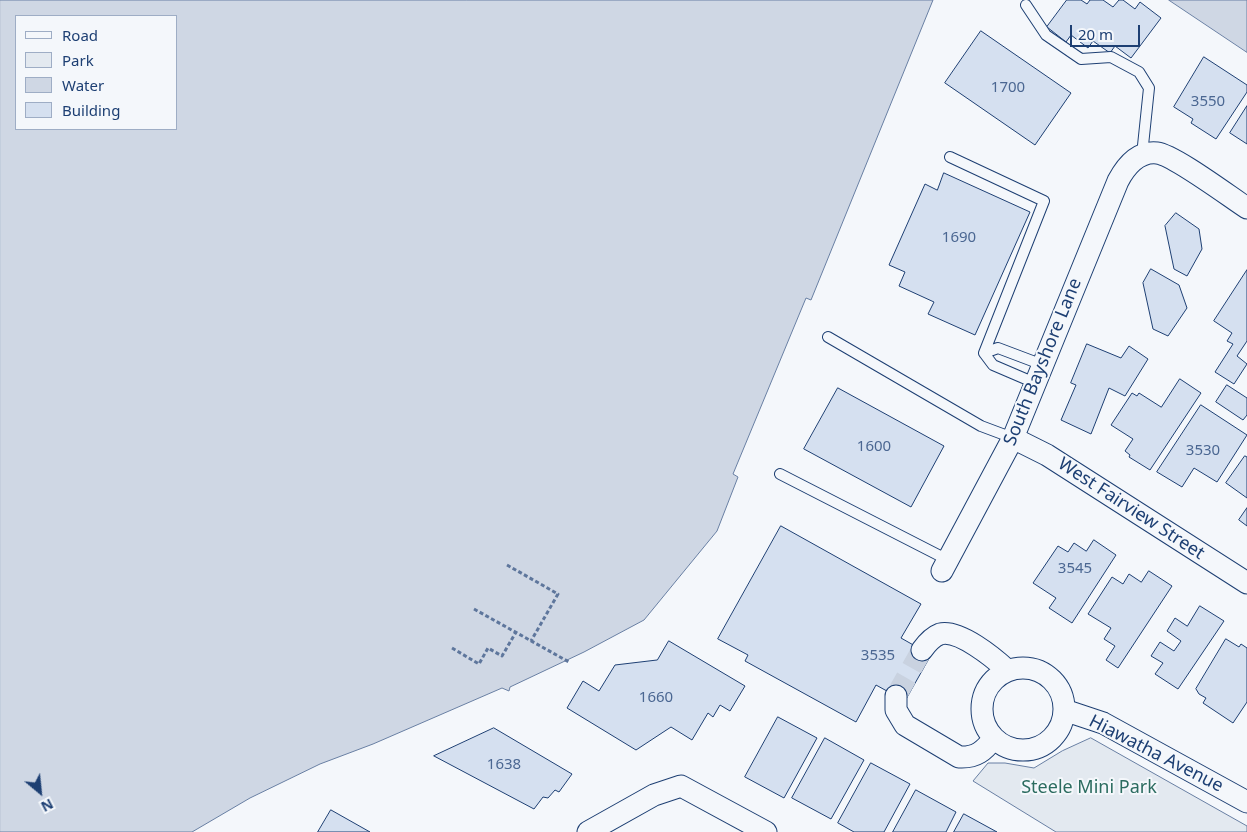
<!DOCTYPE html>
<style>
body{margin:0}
#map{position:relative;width:1247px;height:832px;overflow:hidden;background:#f4f7fb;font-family:"Noto Sans",sans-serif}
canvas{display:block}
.legend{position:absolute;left:15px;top:15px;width:162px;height:115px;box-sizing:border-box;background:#f4f7fb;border:1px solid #9eadc5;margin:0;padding:6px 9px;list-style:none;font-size:15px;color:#1d3f73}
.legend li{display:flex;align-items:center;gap:10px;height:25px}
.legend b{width:25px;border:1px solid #9eadc5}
.north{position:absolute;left:15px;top:767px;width:50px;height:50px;-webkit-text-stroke:4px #f4f7fb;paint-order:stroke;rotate:152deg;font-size:14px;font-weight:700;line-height:20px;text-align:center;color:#1d3f73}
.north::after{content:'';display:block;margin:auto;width:18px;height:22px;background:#1d3f73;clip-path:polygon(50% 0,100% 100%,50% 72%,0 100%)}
.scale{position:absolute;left:1070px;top:25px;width:70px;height:22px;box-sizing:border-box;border:2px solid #1d3f73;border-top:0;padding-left:6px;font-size:15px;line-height:18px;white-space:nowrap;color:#1d3f73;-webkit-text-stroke:4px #f4f7fb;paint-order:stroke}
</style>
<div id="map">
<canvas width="1247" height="832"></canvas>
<ul class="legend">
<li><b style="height:6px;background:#f4f7fb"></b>Road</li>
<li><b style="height:14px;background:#e3e9f0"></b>Park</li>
<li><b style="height:14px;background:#cfd7e4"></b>Water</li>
<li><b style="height:14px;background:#d5e0f0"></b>Building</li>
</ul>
<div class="north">N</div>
<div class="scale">20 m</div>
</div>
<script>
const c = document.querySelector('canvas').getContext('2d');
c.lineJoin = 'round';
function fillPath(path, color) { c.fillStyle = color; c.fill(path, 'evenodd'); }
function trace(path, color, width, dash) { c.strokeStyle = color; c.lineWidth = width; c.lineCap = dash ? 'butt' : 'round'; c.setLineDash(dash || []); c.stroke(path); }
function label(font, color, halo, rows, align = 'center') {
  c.font = font + ' "Noto Sans",sans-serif'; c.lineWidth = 4; c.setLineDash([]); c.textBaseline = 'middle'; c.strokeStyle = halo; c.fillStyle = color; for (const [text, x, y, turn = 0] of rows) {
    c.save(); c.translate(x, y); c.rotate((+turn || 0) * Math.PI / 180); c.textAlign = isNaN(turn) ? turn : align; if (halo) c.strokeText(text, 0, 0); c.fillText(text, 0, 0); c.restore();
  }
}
const green = new Path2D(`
 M1091 738 1247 826V832H1056L973 781 988 763H1005L1034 768 1062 751Z`);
fillPath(green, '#e3e9f0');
trace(green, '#687fa3', 1);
const water = new Path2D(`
 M0 0H933L811 300 806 298 733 474 738 477 717 531 644 620 584 652 510 687 509 691 502 688 373 744 320 764 250 798 192 832H0ZM176 16V129H16V16Z
 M1169 0H1247V52Z`);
fillPath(water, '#cfd7e4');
trace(water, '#687fa3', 1);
const building = new Path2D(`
 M1067 0H1081L1087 4 1090 0H1103L1113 7 1119 0H1123L1135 9 1140 2 1161 18 1131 58 1115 46 1110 53 1093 41 1088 48 1071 35 1066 42 1047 27Z
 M981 31 1071 93 1035 145 945 83Z
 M1204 57 1247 85V92L1216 139 1191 123 1193 119 1174 107Z
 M1247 106V144L1230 133Z
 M944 173 1030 212 975 335 928 314 934 302 899 286 905 272 889 265 925 184 937 190Z
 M1176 213 1199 229 1202 249 1187 276 1174 269 1165 226Z
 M1151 269 1179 285 1187 308 1168 336 1153 329 1143 283Z
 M1247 270V341L1237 356 1247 364 1234 384 1215 372 1233 344 1227 341 1232 333 1214 321Z
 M1087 344 1121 358 1129 346 1148 359 1125 396 1109 388 1091 434 1061 420 1076 385 1071 383Z
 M1180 379 1201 393 1150 470 1129 457 1130 455 1125 451 1133 439 1111 425 1132 393 1137 396 1139 393 1161 407Z
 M1227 385 1247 398V415L1243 420 1216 402Z
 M838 388 944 446 911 507 804 449Z
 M1201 405 1247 435 1217 482 1194 468 1182 487 1157 472Z
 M1245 456 1247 457V498L1226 483Z
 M1247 508V526L1239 520Z
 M781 526 921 604 901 638 931 655 905 701 876 685 856 722 745 661 748 655 718 639Z
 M1094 540 1116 555 1072 623 1049 608 1056 598 1033 583 1058 546 1068 552 1074 543 1086 551Z
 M1149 571 1172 586 1118 668 1106 660 1115 646 1104 639 1111 628 1088 614 1112 577 1123 584 1129 574 1141 582Z
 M1200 606 1224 621 1178 689 1155 674 1163 663 1151 656 1160 642 1174 651 1181 641 1167 631 1175 618 1187 626Z
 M1226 639 1239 647 1241 644 1247 648V702L1233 723 1203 703 1206 698 1199 694 1196 689Z
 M669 641 745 686 730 711 720 705 713 717 708 713 692 740 671 727 636 750 567 708 583 681 599 691 615 665 657 660Z
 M778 717 817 738 784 798 745 777Z
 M494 728 572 774 559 792 555 790 548 798 543 797 534 809 434 756Z
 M825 738 864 760 831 819 792 798Z
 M871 763 910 784 884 832H854L838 823Z
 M916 790 956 812 946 832H893Z
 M331 810 370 832H318Z
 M964 814 997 832H954Z`);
fillPath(building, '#d5e0f0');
trace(building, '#1d3f73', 1);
trace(new Path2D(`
 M896 696 922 650`), '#c9d2e0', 21, [21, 11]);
const lane = new Path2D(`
 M1026 5 1046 35 1081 59 1111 57 1139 72 1149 88 1142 155
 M950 157 1044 201 984 353
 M828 337 981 426 1013 438
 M1035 383 993 365 984 353 998 348 1043 365
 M780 474 948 560`);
const street = new Path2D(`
 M1013 438 1047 455 1247 583
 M942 571 1013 438 1118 181C1126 166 1138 151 1157 153 1174 155 1230 197 1247 208
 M922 650C927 643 932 637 940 634 959 629 994 658 1007 670
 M982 709a41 41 0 1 1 82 0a41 41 0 1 1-82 0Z
 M896 696V710L905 725 959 757C976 758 984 751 994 738
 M1064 710 1103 723 1247 802
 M588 832 654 795 681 786 766 832`);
trace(lane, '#1d3f73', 12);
trace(street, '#1d3f73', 23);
trace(new Path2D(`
 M507 565 558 594 531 641
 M474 609 569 662
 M452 648 479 664 488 648 502 656 516 632`), '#5e769c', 3, [4, 2.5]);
trace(lane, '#f4f7fb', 10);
trace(street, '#f4f7fb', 21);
label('15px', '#4b6792', null, [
 ["1700",1008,88],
 ["3550",1208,102],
 ["1690",959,238],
 ["1600",874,447],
 ["3530",1203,451],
 ["3545",1075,569],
 ["3535",878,656],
 ["1660",656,698],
 ["1638",504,765]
]);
label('18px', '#1d3f73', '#f4f7fb', [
 ["South Bayshore Lane",1043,362,-68],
 ["West Fairview Street",1131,509,33],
 ["Hiawatha Avenue",1156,754,27]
]);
label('18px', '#2c6c60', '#f4f7fb', [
 ["Steele Mini Park",1089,788]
]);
</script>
